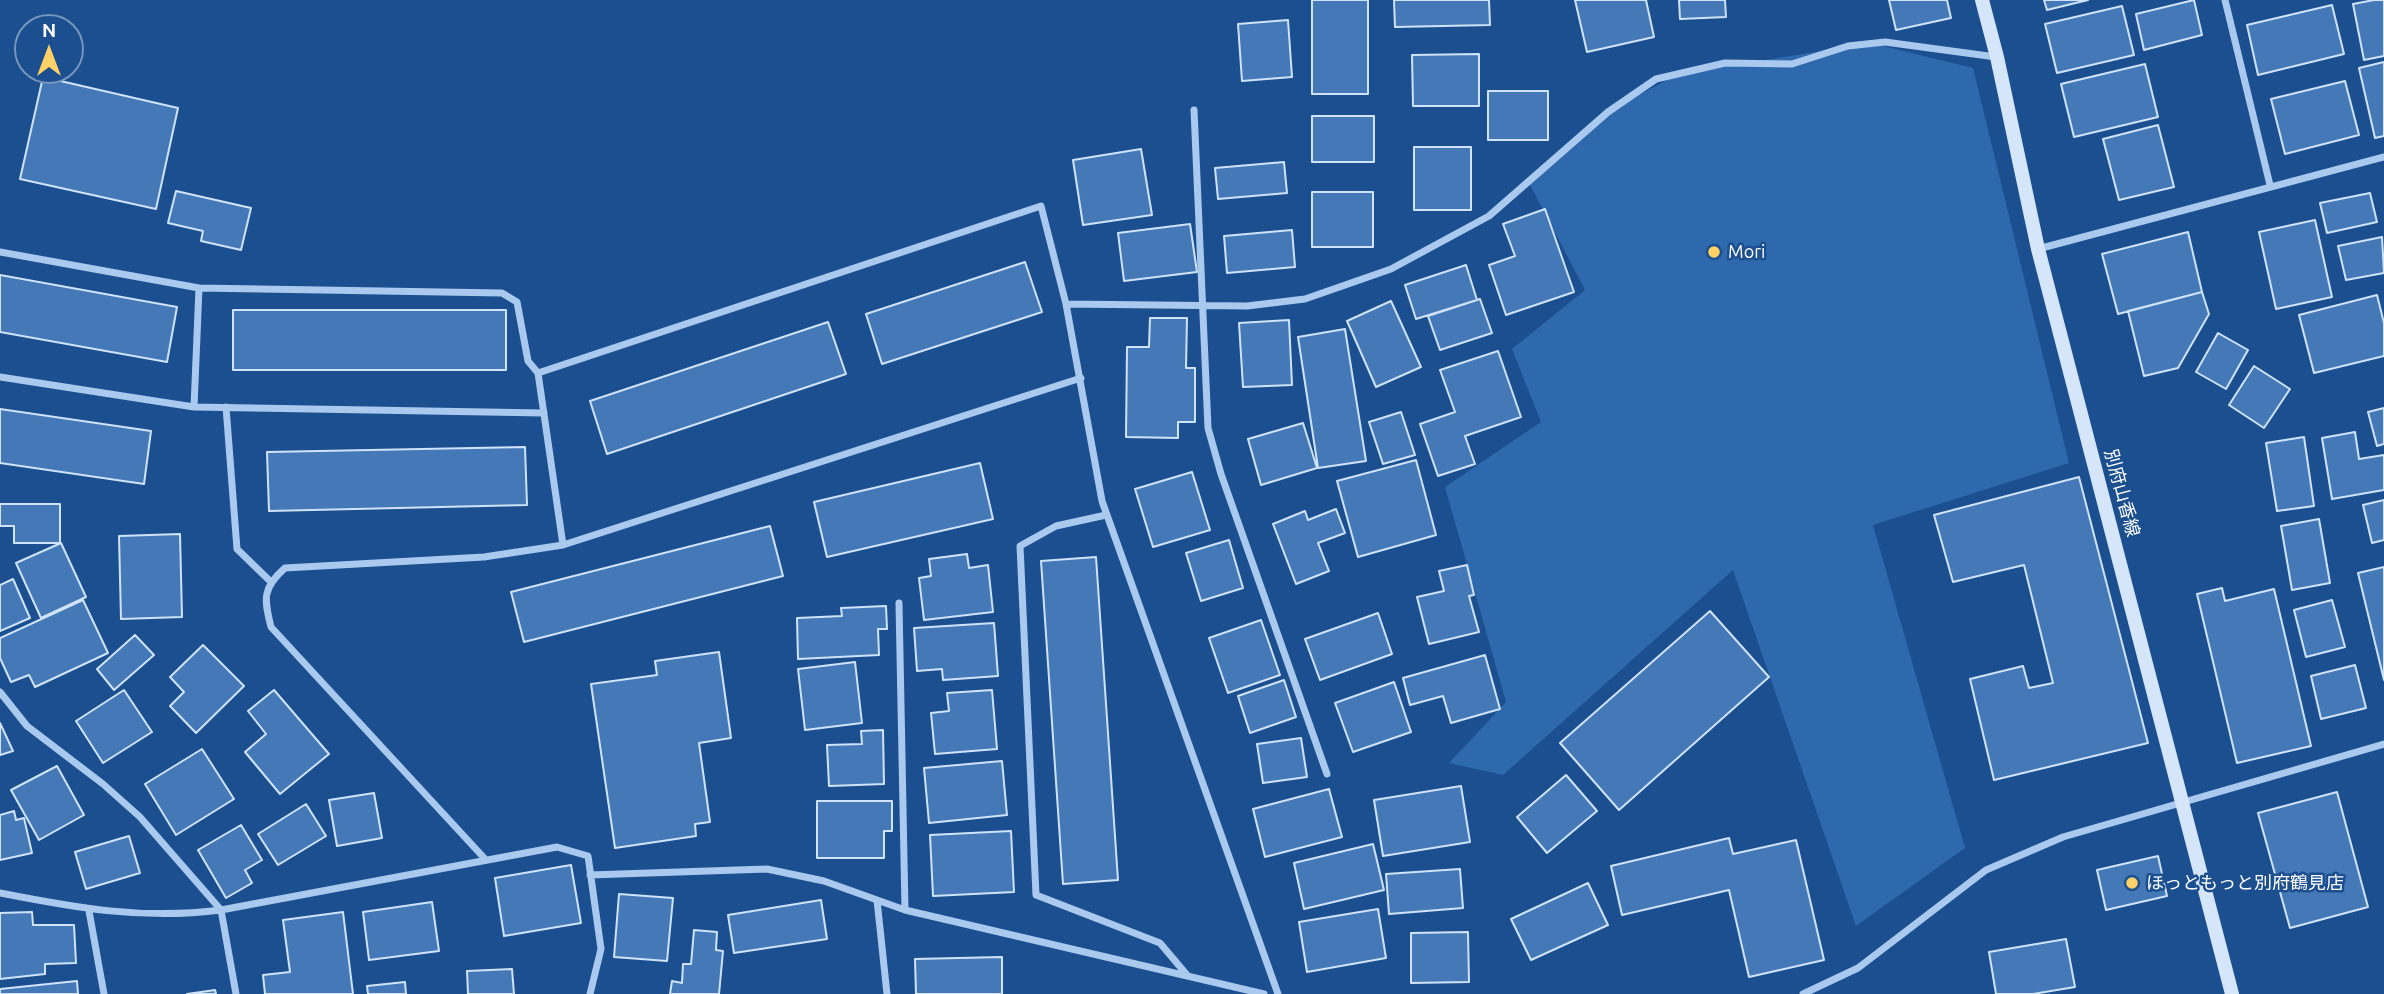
<!DOCTYPE html>
<meta charset="utf-8">
<style>
body{margin:0}
#map{position:relative;width:2384px;height:994px;overflow:hidden;background:#1b4f8f;font-family:Ubuntu,sans-serif}
canvas{display:block}
.north{position:absolute;left:14px;top:14px;width:70px;height:70px;box-sizing:border-box;background:#1b4f8f;border:2px solid #7695bc;border-radius:50%;rotate:0deg;font-size:19px;font-weight:700;line-height:28px;text-align:center;color:#fff}
.north::after{content:'';display:block;margin:auto;width:24px;height:32px;background:#ffd166;clip-path:polygon(50% 0,100% 100%,50% 72%,0 100%)}
</style>
<div id="map">
<canvas width="2384" height="994"></canvas>
<div class="north">N</div>
</div>
<script>
const c = document.querySelector('canvas').getContext('2d');
c.lineJoin = 'round';
function fillPath(path, color) { c.fillStyle = color; c.fill(path, 'evenodd'); }
function trace(path, color, width, dash) { c.strokeStyle = color; c.lineWidth = width; c.lineCap = dash ? 'butt' : 'round'; c.setLineDash(dash || []); c.stroke(path); }
function label(font, color, halo, rows, align = 'center') {
  c.font = font + ' Ubuntu,"Noto Sans JP",sans-serif'; c.lineWidth = 5; c.setLineDash([]); c.textBaseline = 'middle'; c.strokeStyle = halo; c.fillStyle = color; for (const [text, x, y, turn = 0] of rows) {
    c.save(); c.translate(x, y); c.rotate((+turn || 0) * Math.PI / 180); c.textAlign = isNaN(turn) ? turn : align; if (halo) c.strokeText(text, 0, 0); c.fillText(text, 0, 0); c.restore();
  }
}
fillPath(new Path2D(`
 M1871 43 1973 68 2069 463 1873 525 1965 848 1856 926 1733 570 1503 775 1449 763 1506 702 1445 487 1541 422 1512 349 1585 290 1528 181 1608 112 1678 74Z`), '#2e69ad');
const building = new Path2D(`
 M1312 0H1368V94H1312Z
 M1394 0H1489L1490 25 1395 27Z
 M1575 0H1646L1654 37 1587 52Z
 M1679 0H1725L1726 17 1680 19Z
 M1889 0H1947L1951 18 1896 30Z
 M2044 0H2088L2047 10Z
 M2194 0 2202 35 2144 50 2136 14Z
 M2374 0H2384V56L2364 60 2353 4Z
 M2332 5 2344 54 2258 75 2247 25Z
 M2122 6 2134 55 2057 73 2045 24Z
 M1288 20 1292 77 1242 81 1238 24Z
 M1479 54V106H1413L1412 55Z
 M2384 62V136L2375 138 2359 68Z
 M2145 64 2158 117 2074 137 2061 84Z
 M43 77 178 108 156 209 20 179Z
 M2345 81 2359 135 2285 154 2271 99Z
 M1488 91H1548V140H1488Z
 M1312 116H1374V162H1312Z
 M2158 125 2174 187 2119 200 2103 139Z
 M1414 147H1471V210H1414Z
 M1141 149 1152 215 1083 225 1073 160Z
 M1284 162 1287 193 1218 199 1215 168Z
 M176 191 251 208 241 250 201 241 203 231 168 223Z
 M1312 192H1373V247H1312Z
 M2370 193 2377 222 2327 233 2320 203Z
 M1545 209 1574 292 1506 315 1489 265 1515 256 1503 224Z
 M2315 220 2332 297 2276 309 2259 232Z
 M1190 224 1197 272 1124 281 1118 233Z
 M1292 230 1295 267 1227 273 1224 236Z
 M2188 232 2202 292 2118 314 2102 254Z
 M2382 237 2384 273 2346 280 2338 246Z
 M1025 262 1042 312 882 364 866 314Z
 M1466 265 1477 300 1416 319 1405 285Z
 M0 275 177 307 167 362 0 332Z
 M2202 292 2209 314 2178 368 2144 376 2128 311Z
 M2377 295 2384 323V356L2314 373 2299 315Z
 M1480 299 1492 333 1440 350 1428 316Z
 M1391 301 1421 367 1376 387 1347 321Z
 M233 310H506V370H233Z
 M1150 318H1187L1186 368H1195V422H1178V438L1126 437 1127 347H1149Z
 M1289 320 1292 385 1243 387 1239 323Z
 M828 322 846 374 607 454 590 401Z
 M1345 329 1366 461 1318 468 1298 337Z
 M2218 333 2248 350 2226 389 2196 372Z
 M1498 351 1521 417 1465 436 1475 464 1438 476 1420 424 1455 412 1440 370Z
 M2254 366 2290 389 2264 428 2229 405Z
 M2384 408V444L2377 446 2368 412Z
 M0 409 151 431 144 484 0 463Z
 M1401 412 1415 455 1383 464 1369 422Z
 M1303 423 1317 468 1261 485 1248 439Z
 M2355 432 2359 459 2384 455V490L2332 499 2322 438Z
 M2304 437 2314 506 2277 511 2266 443Z
 M525 447 527 505 269 511 267 452Z
 M1416 460 1436 535 1358 557 1337 481Z
 M980 463 993 519 827 557 814 502Z
 M1192 472 1210 530 1153 547 1135 489Z
 M2079 477 2148 743 1994 780 1970 679 2023 666 2029 688 2053 683 2024 565 1953 582 1934 515Z
 M2384 500V540L2372 543 2363 505Z
 M0 504H60V543H14V526H0Z
 M1336 509 1345 533 1318 543 1329 571 1296 584 1273 524 1305 511 1308 520Z
 M2319 519 2330 583 2292 590 2281 526Z
 M770 526 783 576 524 642 511 592Z
 M180 534 182 617 121 619 119 536Z
 M1229 540 1243 588 1201 601 1186 553Z
 M61 543 86 597 41 618 16 563Z
 M967 554 969 568 988 565 993 612 924 620 919 578 931 576 929 559Z
 M1096 557 1118 880 1063 884 1041 561Z
 M1467 565 1474 595 1469 596 1479 632 1429 644 1417 597 1444 591 1439 571Z
 M2384 567V680L2358 573Z
 M13 579 30 618 0 631V585Z
 M2222 588 2225 601 2274 589 2311 746 2237 763 2197 594Z
 M83 600 108 653 35 687 29 675 11 682 0 658V638Z
 M2332 600 2345 647 2306 657 2294 610Z
 M886 606 887 629H878L879 655 798 659 797 618 842 616 841 608Z
 M1710 611 1769 677 1619 810 1560 743Z
 M1378 613 1392 654 1320 680 1305 639Z
 M1261 620 1280 675 1228 693 1209 638Z
 M994 623 998 676 943 680 942 669 917 671 914 628Z
 M135 635 154 655 114 690 97 669Z
 M203 645 244 686 196 733 170 706 184 692 170 677Z
 M719 652 731 738 699 743 710 822 695 824 696 836 615 848 591 684 657 675 655 661Z
 M1485 655 1500 709 1451 723 1443 696 1410 705 1403 678Z
 M855 662 862 723 805 730 798 669Z
 M2355 665 2366 708 2321 719 2311 676Z
 M1284 680 1296 717 1250 733 1238 696Z
 M1394 682 1411 732 1353 752 1335 703Z
 M124 690 152 732 103 763 76 721Z
 M274 690 329 754 280 794 245 752 266 734 248 711Z
 M992 690 997 749 935 754 931 713 949 711 947 693Z
 M0 723 13 751 0 755Z
 M883 730 884 784 829 786 827 745 862 744 861 731Z
 M1301 738 1307 777 1263 783 1257 744Z
 M202 749 234 799 176 835 145 784Z
 M1002 761 1007 815 929 823 924 768Z
 M57 766 84 815 39 840 11 790Z
 M1566 775 1597 811 1547 853 1517 817Z
 M1461 786 1470 842 1383 856 1374 800Z
 M1329 789 1342 837 1265 857 1253 809Z
 M2337 792 2368 907 2290 928 2258 813Z
 M374 793 382 838 337 846 329 800Z
 M817 801H892V831H884V858H817Z
 M306 804 326 836 278 865 258 834Z
 M14 811 16 820 24 818 32 853 0 860V815Z
 M241 825 262 860 245 870 252 883 226 898 198 850Z
 M1011 831 1014 892 933 896 930 835Z
 M129 836 140 873 86 889 75 852Z
 M1729 838 1733 854 1796 840 1824 960 1749 977 1729 890 1622 915 1611 866Z
 M1373 844 1384 890 1304 909 1294 863Z
 M2158 856 2167 896 2106 910 2097 870Z
 M571 865 581 923 504 936 495 878Z
 M1460 869 1463 908 1389 914 1386 874Z
 M1588 883 1608 925 1531 960 1511 919Z
 M619 894 673 898 667 961 614 957Z
 M821 900 827 939 734 953 728 915Z
 M432 902 439 951 369 960 363 912Z
 M1378 909 1386 958 1307 972 1299 922Z
 M32 912 33 925H74L76 963 45 964V974L0 979V913Z
 M343 912 353 994H265L263 975 290 972 283 920Z
 M694 930 717 932 716 950 723 951 719 994H670L672 981 682 983 683 964H691Z
 M1468 932 1469 982 1411 983V933Z
 M2066 939 2075 987 2033 994H1996L1989 952Z
 M1002 957V994H916L915 959Z
 M512 969 514 994H468L467 971Z
 M77 981 78 994H0V989Z
 M405 982 406 994H368L367 986Z
 M215 990 216 994H187Z`);
fillPath(building, '#4478b7');
trace(building, '#cfe3fa', 2);
trace(new Path2D(`
 M2225 0 2270 185
 M1194 110 1208 428 1221 474 1327 774
 M2038 249 2384 157
 M0 252 199 288 502 293 517 302 528 361 538 373
 M1066 304 1247 306 1305 299 1391 269 1489 216 1608 112 1656 79 1725 63 1792 64 1848 46 1885 42 1996 57
 M0 377 194 407 544 413
 M194 407 199 288
 M226 407 237 549 270 581
 M1106 515 1056 526 1020 546 1036 895 1160 943 1187 975
 M563 545 538 373 1041 206 1066 304 1102 501 1278 994
 M899 603 905 910
 M0 692 27 726 103 784 140 817 221 910 236 994
 M486 860 271 627C264 599 262 588 285 568L484 557 563 545 1081 378
 M590 875 767 869 824 881 905 910 1264 994
 M0 893C76 908 143 920 221 910L557 847 588 856 601 949 590 994
 M877 900 887 994
 M89 911 104 994
 M1803 994 1858 968 1986 870 2063 837 2384 744`), '#a9c9ee', 7);
trace(new Path2D(`
 M1982 0 1997 57 2038 249 2232 994`), '#d6e6fa', 14);
for (const [x, y, r, color] of [
 [1714,252,7,"#ffd166"],
 [2132,883,7,"#ffd166"]
]) { const dot = new Path2D(); dot.arc(x, y, r, 0, 2 * Math.PI); c.fillStyle = color; c.fill(dot); trace(dot, '#1b4f8f', 2.5); }
label('18px', '#fff', '#1b4f8f', [
 ["Mori",1728,252],
 ["ほっともっと別府鶴見店",2146,883]
], 'left');
label('18px', '#fff', '#1b4f8f', [
 ["別府山香線",2122,493,75]
]);
</script>
